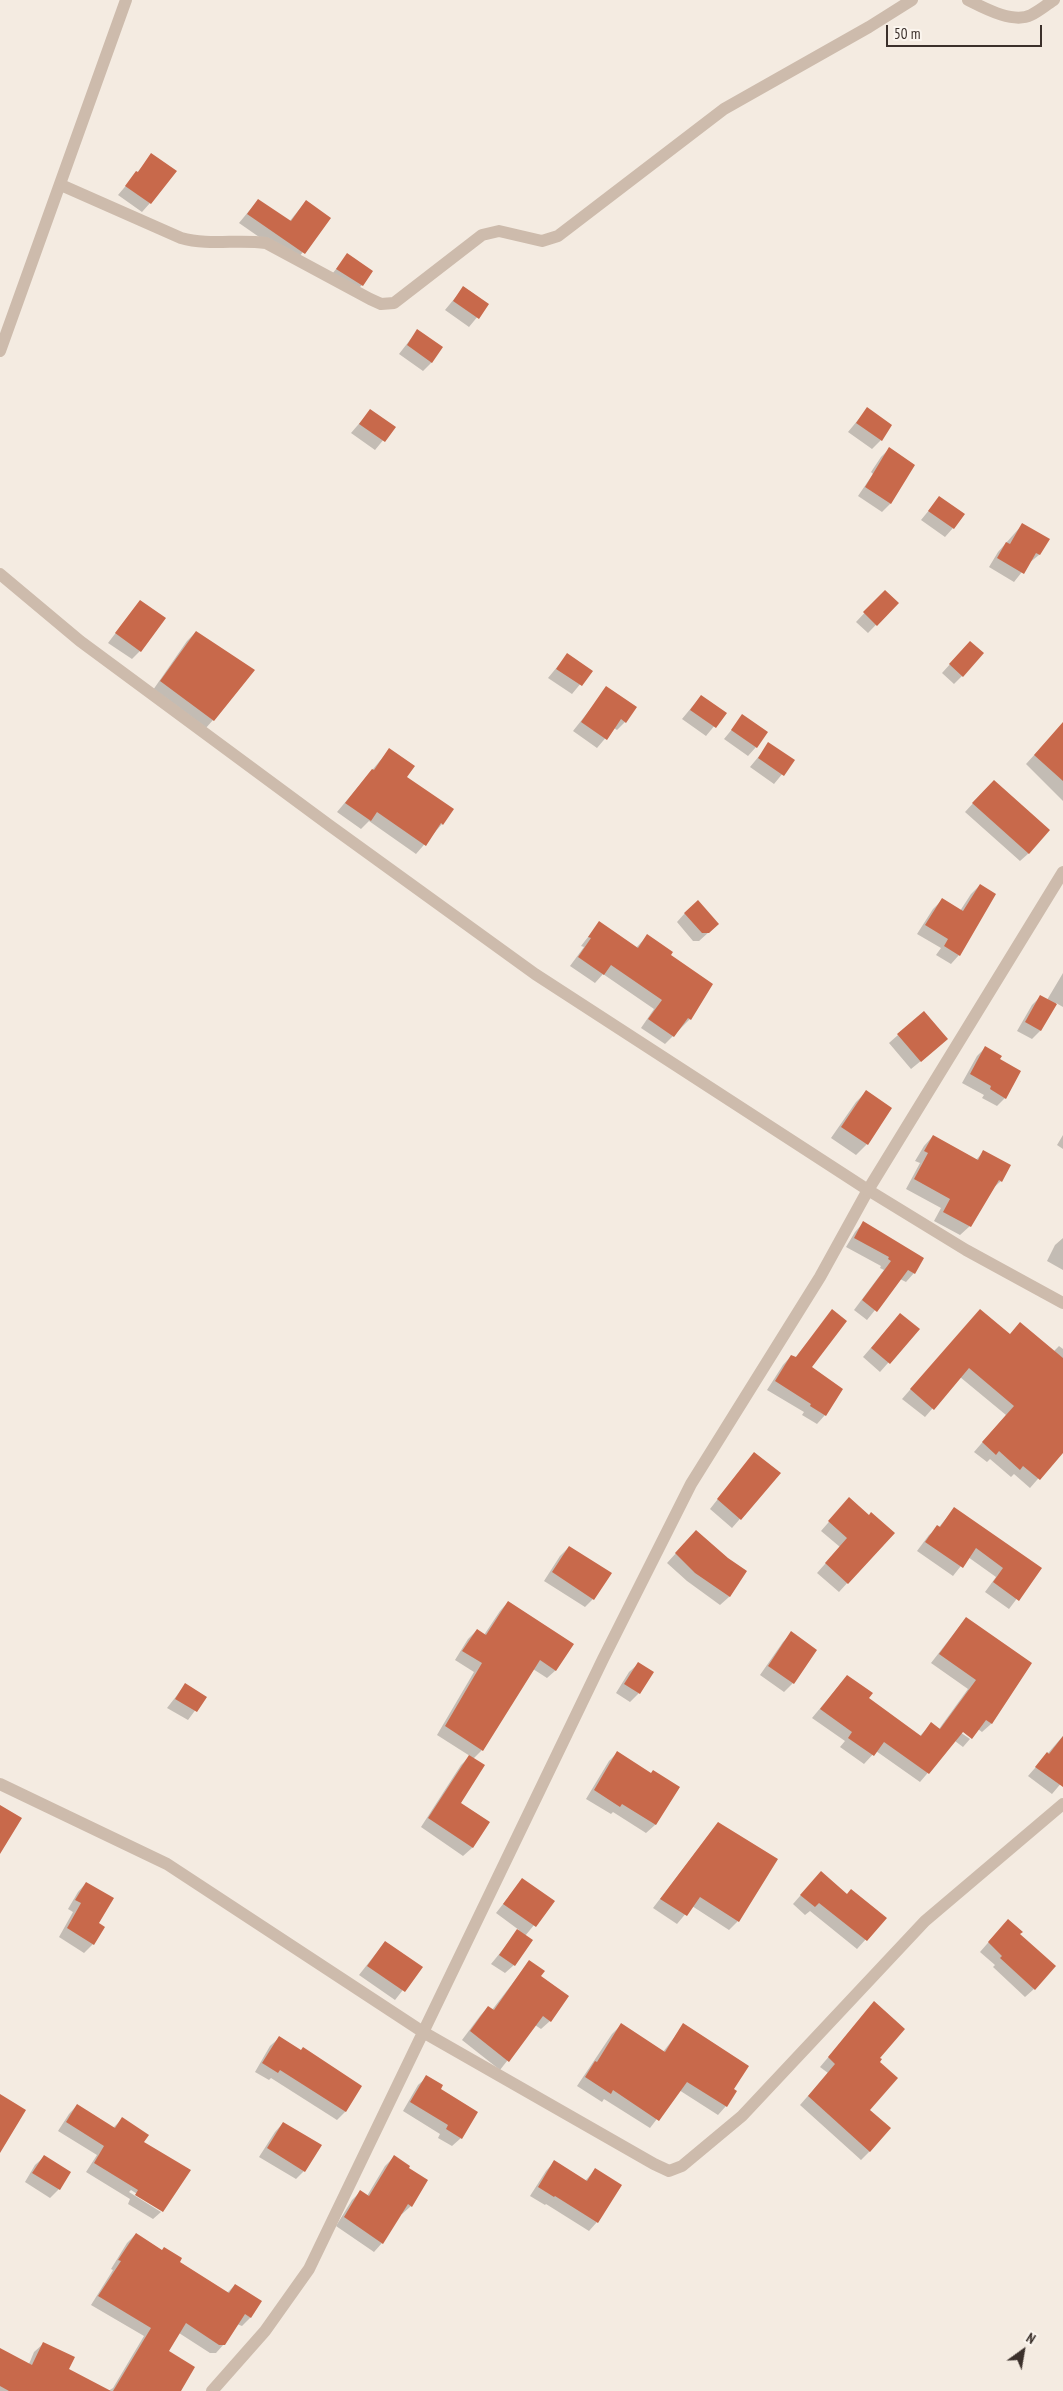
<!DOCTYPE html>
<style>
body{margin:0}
#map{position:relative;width:1063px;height:2391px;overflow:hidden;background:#f4ebe1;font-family:"PT Sans Narrow",sans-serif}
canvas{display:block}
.north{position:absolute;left:998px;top:2326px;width:50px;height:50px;-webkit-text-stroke:4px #fbf5ee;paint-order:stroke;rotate:32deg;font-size:14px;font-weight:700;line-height:20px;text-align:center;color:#3b302b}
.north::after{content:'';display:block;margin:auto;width:18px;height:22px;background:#3b302b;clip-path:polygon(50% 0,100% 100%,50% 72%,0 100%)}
.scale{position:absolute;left:886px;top:25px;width:156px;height:22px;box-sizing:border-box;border:2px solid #3b302b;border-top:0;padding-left:6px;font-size:15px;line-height:18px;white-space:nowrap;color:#3b302b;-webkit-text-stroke:4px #fbf5ee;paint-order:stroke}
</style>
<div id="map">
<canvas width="1063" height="2391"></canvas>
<div class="north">N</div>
<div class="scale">50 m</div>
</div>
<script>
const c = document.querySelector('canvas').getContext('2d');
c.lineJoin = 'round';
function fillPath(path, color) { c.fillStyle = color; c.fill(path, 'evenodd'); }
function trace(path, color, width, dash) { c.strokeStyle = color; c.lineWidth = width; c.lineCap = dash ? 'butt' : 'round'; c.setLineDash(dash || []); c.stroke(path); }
fillPath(new Path2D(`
 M152 155 150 203 142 212 118 195Z
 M258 200 289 222 306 201 330 218 295 262 239 223Z
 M347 255 362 285 353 294 329 278Z
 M464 287 488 304 469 327 445 310Z
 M417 331 432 362 423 371 399 354Z
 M867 409 881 440 872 449 848 432Z
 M370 411 394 427 375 450 351 433Z
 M889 449 914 465 890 504 882 512 858 496 873 474 871 472 881 457Z
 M939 498 953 528 945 537 921 520Z
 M1022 525 1048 539 1039 555 1029 563 1014 582 989 567 998 552Z
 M885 591 897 603 868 633 856 622Z
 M140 601V651L132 659 108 643Z
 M196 632 213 720 205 729 153 690 187 641Z
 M962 651V676L954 684 942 673Z
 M567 655 591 671 572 694 548 678Z
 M607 688 625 722 617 730 614 728 597 748 573 731Z
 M701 696 725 713 706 736 682 719Z
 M743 716 756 747 748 756 724 739Z
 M1063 741V801L1026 764 1046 742Z
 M769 744 793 761 774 784 750 767Z
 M389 750 405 778 442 824 416 854 369 821 361 829 337 812Z
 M985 790 1029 853 1020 861 965 812Z
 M980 885 994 894 959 955 951 964 936 955 941 948 917 934 933 909 942 900 960 911 971 894Z
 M685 913 709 932 699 941H693L677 922Z
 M599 923 636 948 647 936 669 955 711 984 690 1019 665 1044 641 1028 654 1009 603 974 595 983 570 966 584 947 581 946Z
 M1063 973V1007L1056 1003 1040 1031 1032 1039 1017 1031 1032 1005 1041 996 1047 1000Z
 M898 1035 938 1047 911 1069 889 1043Z
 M985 1048 1005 1098 997 1106 982 1098 984 1095 962 1083 977 1056Z
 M867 1091V1144L856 1155 831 1138 856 1102Z
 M1063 1135V1149L1057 1145Z
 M933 1136 976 1160 984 1151 1001 1181 991 1190 970 1226 960 1235 934 1221 941 1208 906 1189 920 1163 915 1161 924 1146Z
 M863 1223 914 1273 906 1282 900 1279 867 1320 854 1310 884 1270 880 1268 881 1266 846 1247 855 1232Z
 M1063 1238V1270L1047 1261 1055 1245Z
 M832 1311 810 1368 825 1415 817 1424 802 1415 804 1412 767 1390 783 1365 791 1356 795 1358Z
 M900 1314 918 1329 880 1372 863 1357Z
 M972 1319 1053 1352 1059 1346 1063 1349V1450L1030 1488 1014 1474 1011 1477 990 1459 987 1462 974 1452 1006 1415 960 1377 925 1417 902 1399Z
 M754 1453 779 1474 732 1528 710 1509Z
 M841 1508 869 1516 893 1533 839 1592 817 1573 840 1547 821 1531Z
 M954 1509 1040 1568 1009 1609 985 1592 996 1577 968 1557 953 1576 917 1551 929 1535 939 1527Z
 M687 1541 727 1559 745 1572 729 1597 720 1605 687 1581 667 1563Z
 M569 1547 593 1599 585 1607 544 1581 560 1556Z
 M508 1602 556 1670 547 1678 533 1669 482 1750 473 1759 460 1803 488 1823 472 1848 463 1856 421 1827 461 1765 470 1756 437 1735 474 1672 455 1660 468 1639 477 1630 484 1635 500 1611Z
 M966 1618 1030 1663 991 1724 982 1732 978 1729 958 1728 957 1730 970 1739 963 1747 955 1741 920 1782 876 1751 864 1764 840 1747 845 1741 812 1718 847 1676 867 1699 920 1736 931 1724 939 1729 968 1689 931 1663Z
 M792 1633 815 1650 793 1683 784 1692 760 1675 783 1642Z
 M638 1664 639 1693 630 1702 616 1693 629 1672Z
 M185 1685 205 1697 188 1720 167 1708Z
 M1063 1736V1781L1052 1794 1028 1776Z
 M617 1753 651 1774 678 1788 655 1825 646 1833 613 1812 611 1814 586 1799 609 1761Z
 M718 1823 738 1921 729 1930 692 1906 677 1924 653 1908Z
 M821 1872 847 1895 885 1918 857 1949 810 1911 805 1915 793 1904Z
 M522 1880 553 1902 525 1936 514 1965 505 1973 491 1964 519 1930 496 1913Z
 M86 1883 97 1924 103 1927 93 1944 84 1953 59 1937 73 1912 68 1909 78 1892Z
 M1000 1929 1019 1934 1034 1989 1025 1997 993 1967 995 1965 980 1952Z
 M385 1942 421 1967 395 2000 359 1975Z
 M529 1962 540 1976 550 2021 541 2029 535 2025 500 2070 462 2040 480 2016 488 2007 492 2010Z
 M874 2003 878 2058 868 2110 870 2151 861 2160 800 2105 828 2073 820 2067Z
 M621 2025 663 2052 684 2025 733 2090 726 2106 718 2115 679 2090 650 2128 604 2099 602 2102 577 2086 612 2034Z
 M279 2038 361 2086 345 2112 337 2120 271 2078 269 2080 255 2072 270 2046Z
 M427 2077 439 2089 461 2138 452 2146 438 2138 440 2134 403 2111 418 2085Z
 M77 2105 113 2128 122 2119 143 2142 162 2210 131 2190 129 2192 161 2212 153 2219 128 2204 130 2199 86 2172 97 2155 58 2131 69 2114Z
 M283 2123 304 2171 296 2179 259 2157 275 2132Z
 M44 2157 69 2173 59 2189 50 2198 25 2182 35 2165Z
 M394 2157 411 2206 402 2214 401 2213 382 2243 374 2252 336 2226 352 2200 360 2192 367 2196 385 2166Z
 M554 2162 585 2181 595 2170 597 2222 589 2231 546 2204 545 2205 530 2196 546 2171Z
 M136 2234 227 2293 235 2285 261 2301 250 2318 242 2326 237 2324 224 2344 216 2353H210L179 2333 167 2351 179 2391H108L113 2388 144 2336 91 2305 113 2270 111 2269 127 2243Z
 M43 2344 68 2370 108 2391H0V2349L29 2364 34 2352Z`), '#0003');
fillPath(new Path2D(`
 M151 153 177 171 151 204 125 186 136 171 138 172Z
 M258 199 291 221 306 200 331 218 305 254 247 214Z
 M347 253 373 271 363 286 336 269Z
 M463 286 489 304 479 319 453 301Z
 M417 329 443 347 432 363 407 345Z
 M867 407 892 425 882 441 856 423Z
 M370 409 396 427 385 442 359 424Z
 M889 447 915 465 891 504 865 487Z
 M939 496 965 514 954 529 928 511Z
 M1022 523 1050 539 1040 555 1036 553 1024 574 997 558 1006 542 1010 544Z
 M885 590 899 603 877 626 863 612Z
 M140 600 166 618 141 652 115 633Z
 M196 631 255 670 214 721 160 681Z
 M970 641 984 653 963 677 949 664Z
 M567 653 593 671 582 686 556 669Z
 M606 686 637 707 626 723 621 719 607 740 581 722Z
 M701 695 727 713 716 728 690 710Z
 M742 714 768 732 757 748 731 730Z
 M1063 722V781L1034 755Z
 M768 742 795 760 784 776 758 758Z
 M389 748 415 766 407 777 454 809 443 825 441 823 426 846 377 812 371 821 345 803 372 769 374 770Z
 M994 780 1050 830 1029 854 972 803Z
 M980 884 996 894 960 956 944 946 948 939 925 925 942 898 963 911Z
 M698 900 719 924 709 933H702L684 913Z
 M599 921 638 948 647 934 673 952 671 955 713 984 691 1020 688 1018 674 1037 648 1019 662 1000 611 965 604 975 578 957 591 938 588 937Z
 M1040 995 1057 1004 1041 1031 1025 1022Z
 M924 1011 948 1039 921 1062 897 1034Z
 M985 1046 1002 1056 1000 1059 1021 1071 1006 1099 990 1089 991 1086 970 1074Z
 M866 1090 892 1108 868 1145 841 1127Z
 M933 1135 978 1160 983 1150 1011 1165 1002 1182 999 1180 971 1227 943 1212 950 1199 914 1179 928 1153 924 1151Z
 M863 1221 924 1258 915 1274 908 1270 877 1312 862 1300 891 1261 888 1259 889 1257 854 1238Z
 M832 1309 847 1321 812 1367 843 1389 826 1416 810 1406 811 1404 775 1381 791 1355 796 1357Z
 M980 1309 1010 1334 1020 1322 1063 1358V1453L1040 1480 1023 1466 1020 1470 999 1451 996 1455 982 1442 1014 1406 969 1368 934 1410 910 1389Z
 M900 1313 920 1329 890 1364 871 1348Z
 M754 1452 781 1473 741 1520 717 1499Z
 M849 1497 869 1515 871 1512 895 1533 848 1584 825 1563 847 1538 828 1521Z
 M954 1507 1042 1568 1019 1601 993 1582 1003 1568 976 1548 963 1568 925 1542 937 1525 940 1527Z
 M696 1530 728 1558 747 1571 730 1597 695 1573 675 1553Z
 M569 1546 612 1573 594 1600 552 1572Z
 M508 1601 574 1644 556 1671 540 1660 483 1751 445 1726 482 1663 462 1651 477 1629 486 1635Z
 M966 1617 1032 1663 992 1724 986 1720 972 1739 963 1732 929 1774 884 1742 874 1756 848 1738 852 1732 820 1709 847 1675 873 1693 869 1698 921 1736 931 1722 940 1729 976 1680 939 1654Z
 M791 1631 817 1650 794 1684 768 1666Z
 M638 1662 654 1672 640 1694 624 1684Z
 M185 1683 207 1697 197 1712 175 1699Z
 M1063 1736V1787L1035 1767 1047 1752 1049 1754Z
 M617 1751 651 1773 653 1770 680 1787 656 1825 622 1804 620 1807 594 1790Z
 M469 1755 485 1765 461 1803 490 1822 473 1848 428 1818Z
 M0 1805 22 1818 0 1854Z
 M718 1822 778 1859 739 1922 700 1897 687 1916 660 1899Z
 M821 1871 847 1894 851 1889 887 1918 867 1941 819 1903 815 1907 800 1895Z
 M522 1878 555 1901 536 1927 503 1904Z
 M86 1882 114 1898 99 1923 105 1927 94 1945 67 1928 81 1903 75 1900Z
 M1008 1919 1023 1932 1020 1934 1056 1966 1035 1990 1000 1958 1002 1956 988 1942Z
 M517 1929 533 1940 515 1966 499 1955Z
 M385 1941 423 1967 405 1992 367 1966Z
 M529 1960 545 1971 541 1976 569 1996 551 2022 543 2016 509 2062 470 2031 488 2006 494 2010Z
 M874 2001 905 2029 880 2058 882 2059 880 2062 898 2078 870 2110 891 2128 870 2152 808 2096 835 2064 828 2057Z
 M621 2023 665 2052 683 2023 749 2066 734 2089 737 2091 727 2107 687 2082 659 2121 613 2090 611 2094 585 2077 595 2061 597 2062Z
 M279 2036 301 2050 303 2047 362 2086 346 2112 280 2070 278 2073 262 2063Z
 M426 2075 443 2085 441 2089 478 2112 462 2139 446 2129 448 2125 410 2102Z
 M0 2094 26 2110 0 2153Z
 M77 2104 115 2128 122 2117 149 2135 144 2142 191 2170 163 2212 135 2195 138 2190 94 2163 104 2146 66 2122Z
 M283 2122 322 2145 305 2172 267 2148Z
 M44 2155 71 2172 60 2190 32 2173Z
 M394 2155 410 2166 409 2168 428 2180 412 2207 408 2204 383 2244 344 2217 360 2190 369 2196Z
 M554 2160 587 2181 595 2168 622 2185 598 2223 555 2196 554 2197 538 2187Z
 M136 2233 162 2250 164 2247 182 2258 180 2262 229 2293 235 2284 262 2301 251 2318 245 2314 225 2345H219L186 2323 169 2351 195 2367 181 2391H113L151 2328 98 2296 121 2261 118 2260Z
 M43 2342 75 2357 69 2369 111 2391H9L0 2386V2348L32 2365Z`), '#c8694b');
trace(new Path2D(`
 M968 0C984 8 1013 24 1031 15 1039 11 1046 5 1054 0
 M61 185 181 238C209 246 237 239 266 243L370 299 381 304 394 303 482 235 499 231 542 241 558 236 724 109 869 27 912 0
 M0 351 126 0
 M0 1784 167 1864 423 2032 654 2164 669 2171 682 2166 742 2116 925 1921 1063 1804
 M212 2391 265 2331 309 2269 603 1659 691 1484 820 1277 868 1190`), '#cdbbac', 12);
trace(new Path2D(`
 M0 574 80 641 329 825 535 974 868 1190 966 1250 1063 1303
 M868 1190 1063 872`), '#cdbbac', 12);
</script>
